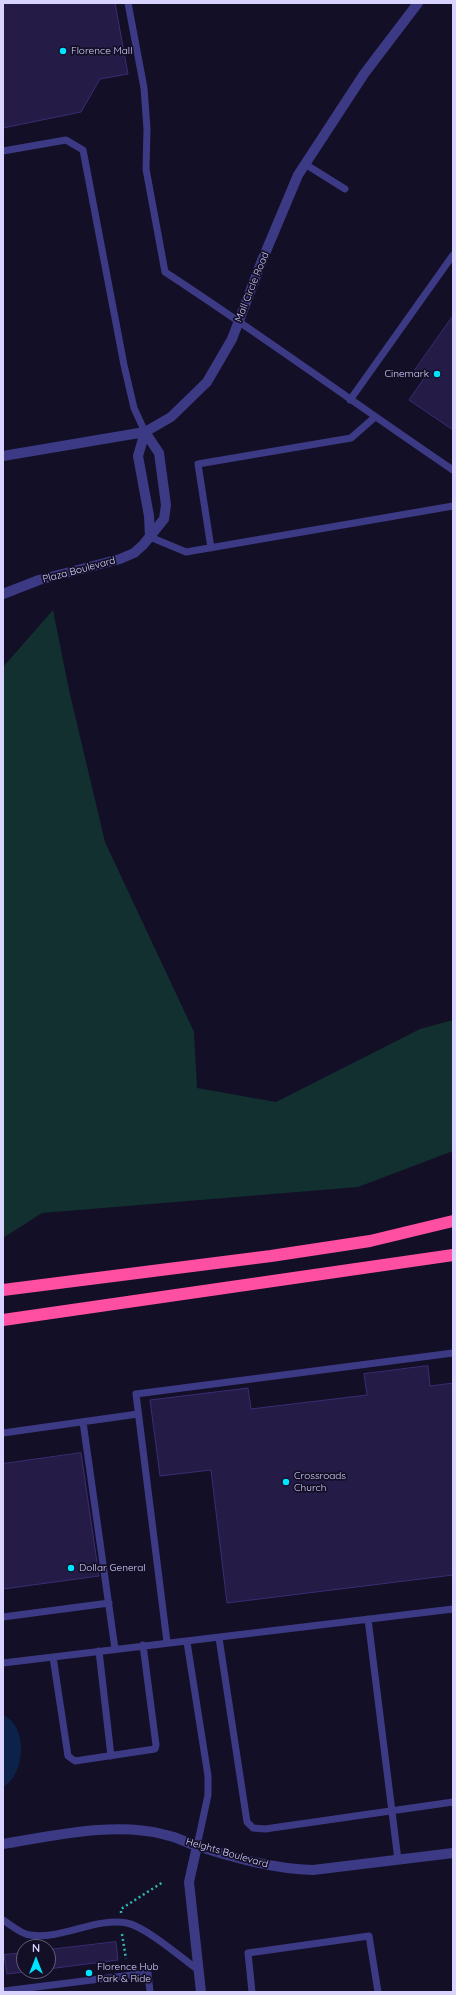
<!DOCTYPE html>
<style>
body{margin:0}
#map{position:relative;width:456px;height:1995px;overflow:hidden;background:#130f26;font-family:Quicksand,sans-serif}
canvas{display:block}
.frame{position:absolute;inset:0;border:4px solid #d9d4ff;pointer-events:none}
.north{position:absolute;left:16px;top:1939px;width:40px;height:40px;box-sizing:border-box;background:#130f26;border:1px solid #625e7d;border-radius:50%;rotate:0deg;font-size:11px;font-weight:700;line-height:16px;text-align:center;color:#d9d4ff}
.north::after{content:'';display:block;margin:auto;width:14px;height:18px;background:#00e5ff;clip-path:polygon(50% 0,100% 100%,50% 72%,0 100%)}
</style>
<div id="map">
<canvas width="456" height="1995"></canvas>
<div class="frame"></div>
<div class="north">N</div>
</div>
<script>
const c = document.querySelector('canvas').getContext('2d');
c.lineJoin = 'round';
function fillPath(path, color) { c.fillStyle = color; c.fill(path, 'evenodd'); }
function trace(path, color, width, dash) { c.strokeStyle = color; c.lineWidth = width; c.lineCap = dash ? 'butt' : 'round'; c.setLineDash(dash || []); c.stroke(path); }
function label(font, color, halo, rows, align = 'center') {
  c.font = font + ' Quicksand,sans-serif'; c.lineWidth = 3.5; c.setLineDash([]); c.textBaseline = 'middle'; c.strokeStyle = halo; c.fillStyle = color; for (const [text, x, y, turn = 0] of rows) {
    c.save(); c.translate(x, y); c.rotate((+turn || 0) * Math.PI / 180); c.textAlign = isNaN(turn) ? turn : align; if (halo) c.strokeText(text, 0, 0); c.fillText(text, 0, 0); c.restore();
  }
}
fillPath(new Path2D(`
 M53 610 69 690 105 842 194 1032 197 1088 276 1102 420 1029 453 1020V1151L358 1187 42 1213 3 1238V667Z`), '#12302f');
fillPath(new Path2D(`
 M3 1715C28 1725 26 1775 3 1787Z`), '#0c2248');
const building = new Path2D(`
 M3 3H115L128 74 100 79 81 112 3 128Z
 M453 316V430L409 400 425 377 415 370Z
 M428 1366 430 1386 453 1383V1575L227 1603 211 1470 160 1476 150 1400 248 1388 251 1409 367 1395 364 1374Z
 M81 1453 99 1576 3 1589V1464Z
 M116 1942 118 1960 48 1969V1950Z
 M24 1953V1972L7 1974 4 1955Z`);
fillPath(building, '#241b47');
trace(building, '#3b2d73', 1);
trace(new Path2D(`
 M121 1913V1909L163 1882
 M122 1934 126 1959`), '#2fb8b0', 2.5, [2, 3]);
trace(new Path2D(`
 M128 3 144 88 147 129 146 169 165 272C263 336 357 405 453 470
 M3 151 66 140 83 150 124 365 134 408 145 432
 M305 164 345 189
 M350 400 453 255
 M150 537 186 552 453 506
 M211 548 198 464 351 438 375 417
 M83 1422 115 1649
 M3 1433 138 1414
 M3 1617 109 1603
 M368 1619 398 1860
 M219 1638 247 1822 253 1828 265 1829 453 1802
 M167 1642 136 1394 453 1353
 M187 1642 208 1776V1795L197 1846
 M99 1651 111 1756
 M53 1657 68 1756 75 1761 155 1749 156 1745 143 1645
 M3 1663 453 1609
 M3 1920C11 1925 21 1934 30 1935 61 1940 96 1917 127 1923 146 1927 182 1958 198 1970
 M4 1991 148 1973 150 1992
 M252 1992 248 1953 369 1936 378 1992`), '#3d3a85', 7);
trace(new Path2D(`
 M145 432 138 456 149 516 150 537
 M3 456 145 432 171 417 207 382 232 339 261 263 298 175 364 74 418 3
 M3 594 39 580 120 559 134 553 143 545 164 519 166 505 159 453 145 432
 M3 1844C53 1836 116 1821 166 1835 177 1837 187 1843 197 1846 235 1858 274 1869 313 1870L453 1853
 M197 1846 189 1882 201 1992`), '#3d3a85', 10);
trace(new Path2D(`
 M3 1290 271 1256 370 1241 453 1221
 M3 1320 453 1255`), '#ff4fa3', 12);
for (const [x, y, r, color] of [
 [63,51,4,"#00e5ff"],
 [437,374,4,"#00e5ff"],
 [286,1482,4,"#00e5ff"],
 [71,1568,4,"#00e5ff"],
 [89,1973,4,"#00e5ff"]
]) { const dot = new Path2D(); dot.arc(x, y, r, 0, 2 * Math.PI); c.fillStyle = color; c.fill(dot); trace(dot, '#130f26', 1.5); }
label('10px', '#d9d4ff', '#130f26', [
 ["Florence Mall",71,51],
 ["Cinemark",429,374,"right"],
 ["Crossroads",294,1476],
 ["Church",294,1488],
 ["Dollar General",79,1568],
 ["Florence Hub",97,1967],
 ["Park & Ride",97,1979]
], 'left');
label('10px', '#d9d4ff', '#130f26', [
 ["Mall Circle Road",252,287,-68],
 ["Plaza Boulevard",79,570,-15],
 ["Heights Boulevard",227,1853,16]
]);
</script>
